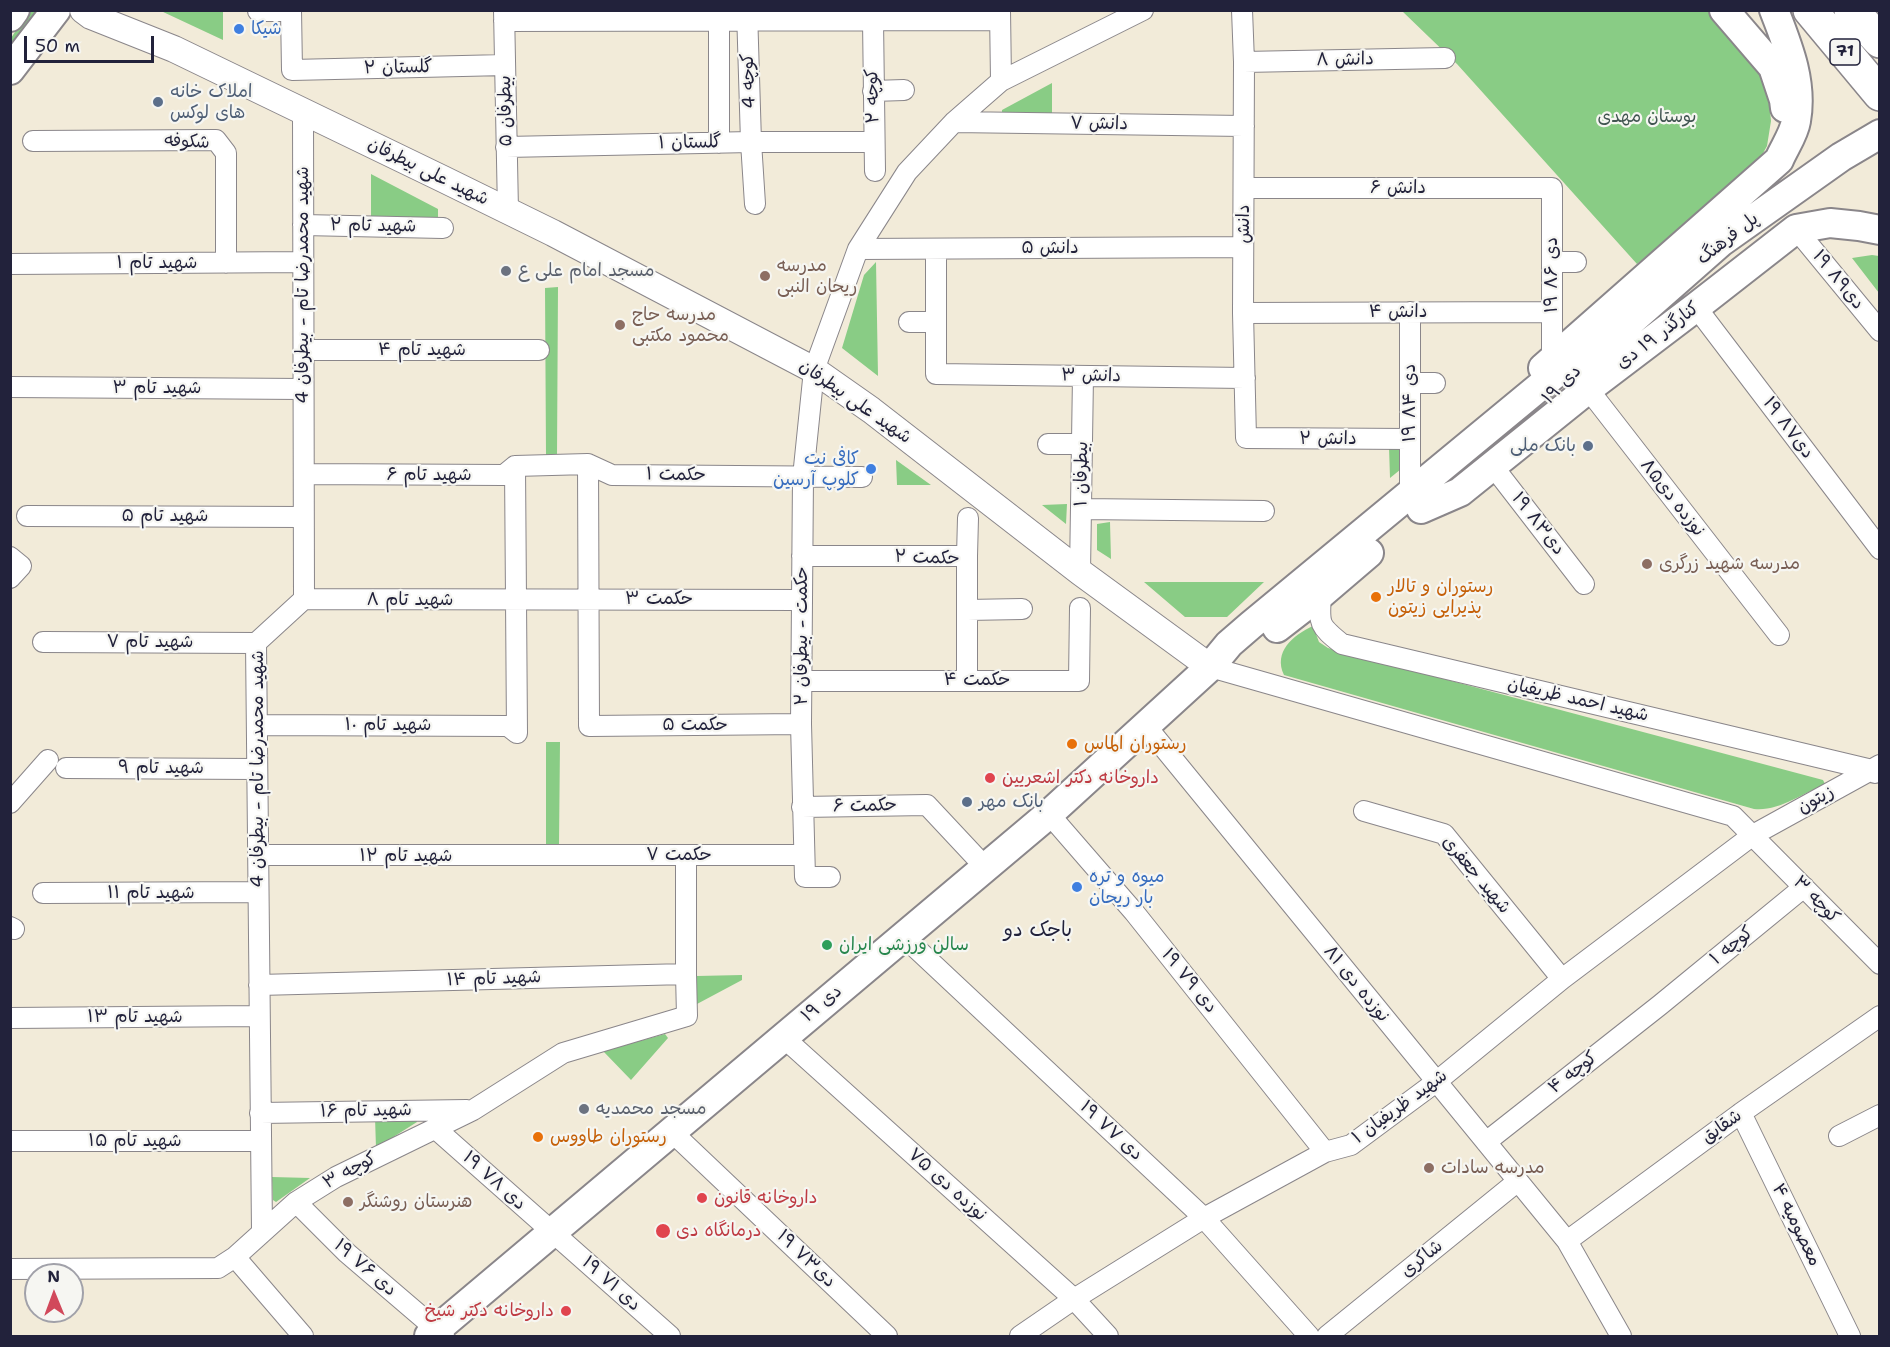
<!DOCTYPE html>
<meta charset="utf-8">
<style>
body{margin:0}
#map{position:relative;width:1890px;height:1347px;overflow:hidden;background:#f2ebd9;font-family:"Shantell Sans",sans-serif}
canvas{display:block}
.frame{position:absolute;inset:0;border:12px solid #22223b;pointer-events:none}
.north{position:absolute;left:24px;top:1263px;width:60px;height:60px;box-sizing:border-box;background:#f6f6f2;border:2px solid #a1a1a9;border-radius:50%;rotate:359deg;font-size:16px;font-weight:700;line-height:24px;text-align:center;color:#22223b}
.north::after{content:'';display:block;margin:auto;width:21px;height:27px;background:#d1495b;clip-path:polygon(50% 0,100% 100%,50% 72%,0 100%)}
.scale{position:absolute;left:24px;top:36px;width:130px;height:27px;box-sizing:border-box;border:3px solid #22223b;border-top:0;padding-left:8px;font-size:18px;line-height:21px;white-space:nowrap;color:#22223b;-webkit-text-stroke:4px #f6f6f2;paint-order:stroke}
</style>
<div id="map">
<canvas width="1890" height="1347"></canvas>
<div class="frame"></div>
<div class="north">N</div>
<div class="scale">50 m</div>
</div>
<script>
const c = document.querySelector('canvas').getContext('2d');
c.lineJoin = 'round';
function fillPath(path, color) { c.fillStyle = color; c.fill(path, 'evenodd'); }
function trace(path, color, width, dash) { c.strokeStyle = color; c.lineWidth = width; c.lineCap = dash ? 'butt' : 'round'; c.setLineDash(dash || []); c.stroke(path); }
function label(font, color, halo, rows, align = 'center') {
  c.font = font + ' "Shantell Sans","Playpen Sans Arabic",sans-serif'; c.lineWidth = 4.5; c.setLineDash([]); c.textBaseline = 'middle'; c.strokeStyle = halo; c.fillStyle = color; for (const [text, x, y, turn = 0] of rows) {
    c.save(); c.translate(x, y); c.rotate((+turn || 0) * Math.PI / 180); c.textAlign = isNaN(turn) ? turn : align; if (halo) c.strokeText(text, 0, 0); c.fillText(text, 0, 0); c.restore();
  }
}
fillPath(new Path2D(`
 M29 11H47L11 53V38Z
 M161 11H223V40Z
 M1402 11H1709L1758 63 1768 90 1771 121 1767 146 1756 166 1637 264 1457 64Z
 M1052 83V118L1002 117V110Z
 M371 174 438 209V218L371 217Z
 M1872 255 1879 256V293L1852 258Z
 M876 262 878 376 842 348 864 275Z
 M558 287 557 455H546L545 288Z
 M1389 447H1405L1406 465 1390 478Z
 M896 460 931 485H897Z
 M1067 504 1066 524 1042 505Z
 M1110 522 1111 559 1097 550V524Z
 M1144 582H1264L1227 617H1185Z
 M1313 626 1319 642 1328 648 1823 780 1825 784C1804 793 1777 812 1754 809L1284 675C1273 652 1293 635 1313 626Z
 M546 742H560L559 845H546Z
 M742 975V980L697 1004V976Z
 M665 1034 668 1038 631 1080 603 1051Z
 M375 1117H415L417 1122 376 1148Z
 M272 1177 310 1178 276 1202 273 1200Z`), '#89cc85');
const minor = new Path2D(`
 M291 10 292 70 505 65
 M504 10 508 211
 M747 10 751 142 755 204
 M1000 10 1001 81
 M1242 10 1244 62 1243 313 1246 438 1410 439
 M258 11H291
 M719 20V143
 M873 20 875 171
 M504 21 1000 20
 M1244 62 1445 58
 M873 91 904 90
 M954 122 1244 126
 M33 141 216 140 226 153V263
 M506 147 751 142H874
 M1244 188H1552V361
 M303 225 443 228
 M1796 229 1880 331
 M858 249 1243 247
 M936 249V374L1245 378
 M1552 262H1576
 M10 264 303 262
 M1696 307 1880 549
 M1410 312V495
 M1243 313 1552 312
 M909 322H936
 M304 350H539
 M1410 383H1435
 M10 387 303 389
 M1588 389 1779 635
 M1048 444H1082
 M588 464 589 726 801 724
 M1492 465 1584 584
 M515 466 517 733
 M304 474 504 475 515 466 588 464 612 475 862 477
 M1081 509 1264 511
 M27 516 303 517
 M802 556H967V680
 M967 556 968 518
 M10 557 21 566 10 578
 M1080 572 1083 376
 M1321 594C1319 624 1318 625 1342 644L1872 770 1875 773
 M304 599 802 600
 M967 610 1022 609
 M43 642 256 643
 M1210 667 1733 816 1880 964
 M802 681H1079L1080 608
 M257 725 508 726 517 733
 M1146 726 1567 1241 1621 1336
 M66 768 256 769
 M10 803 48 760
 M802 807 927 805 985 867
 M1364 811 1444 834 1562 979
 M1049 814 1134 912 1325 1152
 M258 855H803
 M686 855V974
 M830 877H805L801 724 803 477 814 370 858 249 907 172 954 122 1001 81 1143 10
 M43 893 258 892
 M10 927 14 929
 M904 937 1204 1218 1309 1336
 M10 1018 259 1016
 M783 1037 1074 1299 1108 1336
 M260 1113 467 1110
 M1741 1113 1850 1336
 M436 1129 670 1336
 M673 1133 887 1336
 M1839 1136 1880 1115
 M10 1141H259
 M1486 1142 1660 1005 1804 887
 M296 1202 347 1253 444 1336
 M262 1231 256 643 304 599 303 111
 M1567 1241 1741 1113 1880 1016
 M235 1257 303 1336
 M10 1269 218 1268 235 1257 296 1202 336 1177 473 1110 563 1053 687 1016 686 974 259 985
 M1020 1336 1074 1299 1204 1218 1325 1152 1351 1145 1436 1082 1562 979 1753 835 1880 765
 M1327 1336 1518 1181`);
const tertiary = new Path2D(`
 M83 10 91 16 174 49 443 179 553 233 814 370 871 410 1080 572 1210 667`);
const secondary = new Path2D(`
 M1724 10 1773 67 1784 100 1785 108
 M10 17 15 10
 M10 70 56 10
 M1543 368 1779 160C1784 148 1794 134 1796 121 1803 82 1788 46 1774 10
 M1577 374 1587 360 1721 242 1841 157 1880 134
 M1421 509 1460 492 1588 389 1696 307 1796 229 1830 223 1859 226 1880 230
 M1277 628 1321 594 1369 553
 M429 1336 1049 814 1210 667 1229 644 1251 625 1561 369 1587 360`);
const trunk = new Path2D(`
 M1810 10 1880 94
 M1851 10 1880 41`);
trace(minor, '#8a868a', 22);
trace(tertiary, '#8a868a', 28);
trace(secondary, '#8a868a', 32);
trace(trunk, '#8a868a', 36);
trace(minor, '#fff', 20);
trace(tertiary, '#fff', 26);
trace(secondary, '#fff', 28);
trace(trunk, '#fff', 33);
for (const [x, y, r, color] of [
 [239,29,6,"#3f7fe0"],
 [158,102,6,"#5c6f8a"],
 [506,271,6,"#6b7280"],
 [765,276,6,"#8d6e63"],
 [620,325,6,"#8d6e63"],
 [1588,446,6,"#5c6f8a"],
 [871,469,6,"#3f7fe0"],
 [1647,564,6,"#8d6e63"],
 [1376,597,6,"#e8710a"],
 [1072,744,6,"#e8710a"],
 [990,778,6,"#e0444e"],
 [967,802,6,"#5c6f8a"],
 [1077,887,6,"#3f7fe0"],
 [827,945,6,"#2e9e5b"],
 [584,1109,6,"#6b7280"],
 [538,1137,6,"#e8710a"],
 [1429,1168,6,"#8d6e63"],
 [702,1198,6,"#e0444e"],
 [348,1202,6,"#8d6e63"],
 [663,1231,8,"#e0444e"],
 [566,1311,6,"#e0444e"]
]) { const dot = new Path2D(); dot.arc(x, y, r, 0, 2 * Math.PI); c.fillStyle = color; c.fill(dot); trace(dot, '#f6f6f2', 2); }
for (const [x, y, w] of [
 [1845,52,30]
]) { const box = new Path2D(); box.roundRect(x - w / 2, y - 13, w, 26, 4.5); c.fillStyle = '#f6f6f2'; c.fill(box); trace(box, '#22223b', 1.5); }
label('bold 16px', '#22223b', null, [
 ["71",1845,52]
]);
label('18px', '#366cbe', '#f6f6f2', [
 ["شیکا",251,29],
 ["کافی نت",859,459,"right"],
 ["کلوپ آرسین",859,480,"right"],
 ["میوه و تره",1089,877],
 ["بار ریحان",1089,898]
], 'left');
label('18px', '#22223b', '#f6f6f2', [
 ["دانش ۸",1345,60,-1],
 ["گلستان ۲",398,68,-1],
 ["کوچه 4",749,81,-92],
 ["کوچه ۲",873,96,-91],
 ["بیطرفان ۵",506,111,-91],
 ["دانش ۷",1099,124,1],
 ["شکوفه",187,142,3],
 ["گلستان ۱",690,143,-1],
 ["شهید علی بیطرفان",428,172,26],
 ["۶ دانش",1398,188],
 ["دانش",1244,224,-90],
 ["شهید تام ۲",373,226,1],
 ["پل فرهنگ",1728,239,-38],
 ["دانش ۵",1050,248],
 ["شهید تام ۱",157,263],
 ["۱۹ دی ۸۶",1552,275,-90],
 ["۱۹ دی۸۹",1838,280,51],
 ["شهید محمدرضا تام - بیطرفان 4",303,285,-90],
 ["دانش ۴",1398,312],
 ["کنارگذر ۱۹ دی",1658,336,-37],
 ["شهید تام ۴",422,350],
 ["دانش ۳",1091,376,1],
 ["۱۹ دی",1562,385,-45],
 ["شهید تام ۳",157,388],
 ["شهید علی بیطرفان",855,402,35],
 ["۱۹ دی ۸۴",1410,403,-90],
 ["۱۹ دی۸۷",1788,428,53],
 ["۲ دانش",1328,439],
 ["بیطرفان ۱",1082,474,-89],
 ["شهید تام ۶",429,475],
 ["حکمت ۱",676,475,1],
 ["نوزده دی۸۵",1672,498,52],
 ["شهید تام ۵",165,516],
 ["۱۹ دی۸۳",1538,524,52],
 ["حکمت ۲",927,558,2],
 ["حکمت ۳",659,599],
 ["شهید تام ۸",410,600],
 ["حکمت - بیطرفان ۲",802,636,-90],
 ["شهید تام ۷",150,642],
 ["حکمت ۴",977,680],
 ["شهید احمد ظریفیان",1578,700,13],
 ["شهید تام ۱۰",388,725],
 ["حکمت ۵",695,725],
 ["شهید تام ۹",161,768],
 ["شهید محمدرضا تام - بیطرفان 4",258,769,-90],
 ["زيتون",1816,800,-29],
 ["حکمت ۶",865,806,-1],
 ["حکمت ۷",679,855],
 ["شهید تام ۱۲",406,856],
 ["شهید جعفری",1476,875,50],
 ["شهید تام ۱۱",151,893],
 ["کوچه ۳",1816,900,46],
 ["کوچه ۱",1732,946,-39],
 ["شهید تام ۱۴",494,979,-2],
 ["۱۹ دی ۷۹",1189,981,51],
 ["نوزده دی ۸۱",1356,984,51],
 ["۱۹ دی",822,1004,-40],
 ["شهید تام ۱۳",135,1017],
 ["کوچه ۴",1573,1073,-38],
 ["شهید ظریفیان ۱",1400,1107,-36],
 ["شهید تام ۱۶",366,1111,-1],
 ["شقایق",1722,1127,-36],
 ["۱۹ دی ۷۷",1111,1131,43],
 ["شهید تام ۱۵",135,1141],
 ["کوچه ۳",350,1171,-28],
 ["۱۹ دی ۷۸",494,1181,42],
 ["نوزده دی ۷۵",947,1185,42],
 ["معصومیه ۴",1796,1225,64],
 ["۱۹ دی۷۳",806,1259,44],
 ["شاکری",1422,1259,-39],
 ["۱۹ دی ۷۶",365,1268,41],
 ["۱۹ دی ۷۱",611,1284,42]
]);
label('18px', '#4e5e75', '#f6f6f2', [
 ["املاک خانه",170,92],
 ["های لوکس",170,113],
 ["بانک ملی",1576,446,"right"],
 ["بانک مهر",979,802]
], 'left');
label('18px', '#415551', '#f6f6f2', [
 ["بوستان مهدی",1647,117]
]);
label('18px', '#785e54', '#f6f6f2', [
 ["مدرسه",777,266],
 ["ریحان النبی",777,287],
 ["مدرسه حاج",632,315],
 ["محمود مکتبی",632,336],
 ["مدرسه شهید زرگری",1659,564],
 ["مدرسه سادات",1441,1168],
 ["هنرستان روشنگر",360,1202]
], 'left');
label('18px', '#5b616d', '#f6f6f2', [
 ["مسجد امام علی ع",518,271],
 ["مسجد محمدیه",596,1109]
], 'left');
label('18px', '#c56008', '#f6f6f2', [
 ["رستوران و تالار",1388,587],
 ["پذیرایی زیتون",1388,608],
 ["رستوران الماس",1084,744],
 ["رستوران طاووس",550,1137]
], 'left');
label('18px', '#be3a42', '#f6f6f2', [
 ["داروخانه دکتر اشعریین",1002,778],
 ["داروخانه قانون",714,1198],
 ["درمانگاه دی",676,1231],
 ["داروخانه دکتر شیخ",554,1311,"right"]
], 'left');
label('18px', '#27864d', '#f6f6f2', [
 ["سالن ورزشی ایران",839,945]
], 'left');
label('20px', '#22223b', '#f6f6f2', [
 ["باجک دو",1038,931]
]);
</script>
